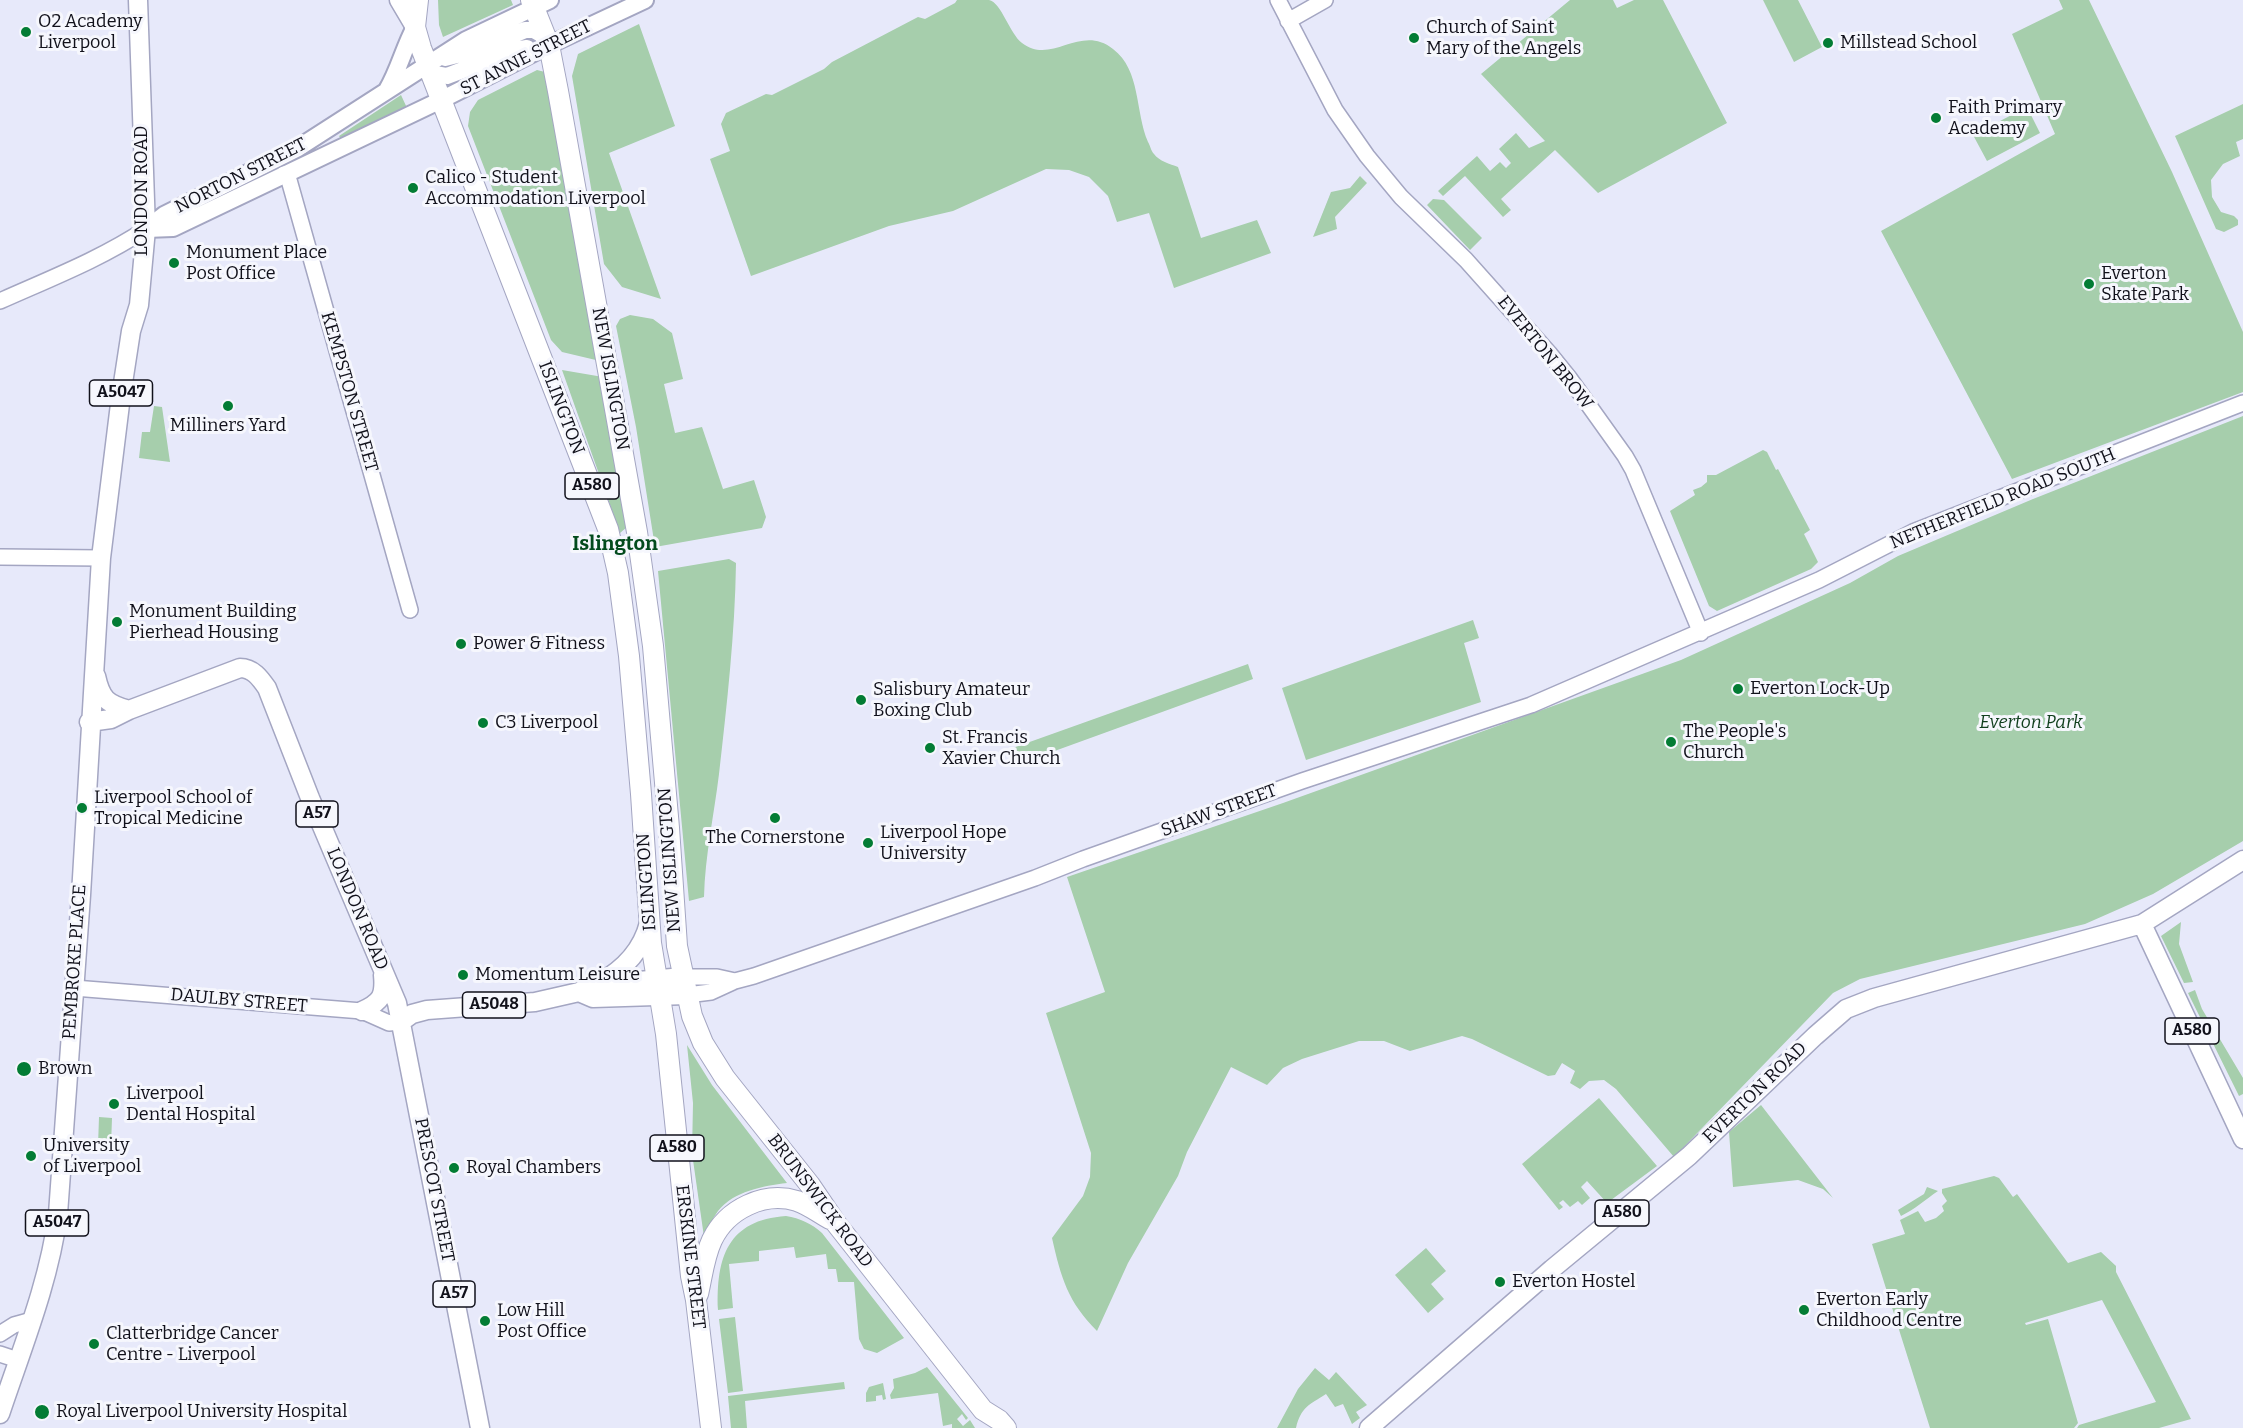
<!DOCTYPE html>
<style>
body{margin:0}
canvas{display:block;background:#e7e9fa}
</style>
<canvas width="2243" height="1428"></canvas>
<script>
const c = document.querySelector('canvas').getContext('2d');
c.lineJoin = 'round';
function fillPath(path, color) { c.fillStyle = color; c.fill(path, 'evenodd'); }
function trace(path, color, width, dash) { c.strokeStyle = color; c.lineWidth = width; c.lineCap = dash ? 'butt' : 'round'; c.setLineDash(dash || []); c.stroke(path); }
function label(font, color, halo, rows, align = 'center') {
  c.font = font + ' Bitter,serif'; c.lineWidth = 6; c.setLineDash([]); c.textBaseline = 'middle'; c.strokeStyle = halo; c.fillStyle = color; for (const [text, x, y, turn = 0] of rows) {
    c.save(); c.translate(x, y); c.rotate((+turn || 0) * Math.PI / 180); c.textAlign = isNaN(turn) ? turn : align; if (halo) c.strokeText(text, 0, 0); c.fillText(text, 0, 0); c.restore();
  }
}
fillPath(new Path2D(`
 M438 0H511L513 5 443 37 439 25Z
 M957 0C967 0 979 0 989 0 1001 2 1010 34 1022 43 1052 66 1080 23 1113 49 1141 70 1135 112 1148 142 1150 145 1151 151 1154 154 1159 161 1170 164 1178 167L1201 238 1257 220 1271 253 1174 288 1149 213 1117 222 1108 196 1089 177 1069 170 1046 169 953 211 889 226 751 276 710 159 730 151 721 124 726 113 766 94 772 95 824 69 832 62 918 17 925 19 955 3Z
 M1570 0H1613L1617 8 1634 0H1663L1727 123 1598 193 1555 150 1501 199 1511 210 1503 217 1465 176 1443 196 1438 191 1477 156 1490 171 1500 162 1506 168 1511 163 1499 149 1516 133 1529 148 1545 141 1481 74Z
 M1763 0H1798L1822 47 1794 62Z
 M2059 0H2089L2172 172 2243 332V392L2012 479 1881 231 2055 134 2012 34 2063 9Z
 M639 24 675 126 609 153 661 299 622 287 604 264 572 76 578 54Z
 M537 70 549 73 600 361 562 352 551 340 468 126 470 112 478 100Z
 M401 95 407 108 341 139 339 136Z
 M2243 104V139L2236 142 2240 156 2223 164 2211 180 2212 197 2221 212 2234 216 2238 220V225L2224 232 2216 229 2175 136Z
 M2027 107 2040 133 1987 161 1973 135Z
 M1360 176 1367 183 1335 217 1337 229 1313 237 1331 192 1350 188Z
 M1433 199 1444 200 1482 238 1470 250 1427 205Z
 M630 315 653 319 672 333 683 379 664 384 675 433 702 427 723 489 754 480 766 517 762 528 655 547 636 427 616 326 620 319Z
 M562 370 603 377 627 527 620 533Z
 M154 406 162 407 170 462 139 458 142 432H150Z
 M2243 416V841L2153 894 2085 924 1860 979 1833 993 1674 1157 1616 1089 1604 1080 1589 1081 1580 1089 1570 1083 1575 1071 1562 1063 1555 1075 1548 1076 1472 1039 1462 1036 1410 1051 1384 1041H1359L1302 1059 1283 1068 1267 1085 1231 1067 1187 1152 1178 1176 1128 1263 1097 1331C1068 1302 1061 1278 1052 1238L1083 1196 1090 1177 1091 1153 1046 1013 1105 992 1067 877 1283 803 1681 660 1850 583 1898 556 2033 499Z
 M1763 450 1767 452 1776 470 1778 469 1810 530 1804 534 1818 562 1811 569 1717 611 1709 606 1670 511 1695 495 1693 490 1701 487 1707 482V475H1716Z
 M729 559 736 563C735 633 727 704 719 774 714 815 705 856 704 897L689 901 658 571Z
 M1473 620 1479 638 1464 643 1481 702 1306 760 1282 688Z
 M1248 664 1253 679 1016 765 1010 749Z
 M2181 922 2179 944 2193 982 2184 983 2161 936Z
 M2195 990 2202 1009 2243 1078V1094L2239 1096 2188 993Z
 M687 1045 712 1085 787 1183C763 1186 734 1191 718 1211 712 1219 708 1229 704 1237L692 1153 693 1103Z
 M1599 1098 1657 1166 1607 1203 1587 1181 1581 1187 1590 1198 1582 1205 1578 1201 1570 1207 1563 1200 1559 1203 1563 1207 1559 1210 1522 1164Z
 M1761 1105 1833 1198 1823 1189 1798 1180 1733 1187 1729 1132Z
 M99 1117 112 1118 111 1146H98Z
 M1994 1176 1999 1178 2013 1197 2017 1194 2068 1263 2101 1252 2116 1266V1272L2191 1419 2159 1428H2077L2079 1425 2156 1402 2102 1300 2025 1323 2026 1325 2048 1319 2078 1423 2074 1428H1930L1872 1244 1905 1234 1900 1220 1918 1211 1925 1222 1936 1218 1944 1211 1942 1206 1947 1201 1942 1193V1189Z
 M1927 1187 1938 1191C1925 1200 1915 1209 1901 1216L1898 1210 1924 1194Z
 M786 1216C800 1218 812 1224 822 1233L904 1338 877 1353 864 1349 859 1339 854 1282H838L836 1269H828L826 1254 796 1258 794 1247 759 1251V1261L729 1264 733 1308 718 1310C716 1257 728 1220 786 1216Z
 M1426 1248 1446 1271 1431 1284 1444 1299 1428 1313 1395 1275Z
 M735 1317 743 1391 728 1393 719 1319Z
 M927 1367 968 1418 966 1420 962 1414 957 1419 963 1426 970 1420 975 1428H952V1424L943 1426 938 1393 891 1399 890 1395 894 1388 893 1379 915 1373Z
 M1315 1368 1329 1380 1336 1372 1367 1405 1356 1412 1360 1418 1352 1424 1343 1404 1335 1407 1326 1394C1309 1405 1301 1407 1296 1428H1277L1298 1389Z
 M844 1382 845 1389 745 1401 747 1428H731L728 1396Z
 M883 1383 886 1399 883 1400 882 1395 876 1396V1401L866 1402V1393L869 1387Z`), '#a6ceac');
const tertiary = new Path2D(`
 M1278 0 1335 110 1367 156 1401 197 1466 260 1549 353 1570 379 1625 456 1633 470 1701 633
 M1288 21 1325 0
 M284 174 289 180 410 610
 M0 301C49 279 101 259 146 229
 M0 557 101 558
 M683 977H717L735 981
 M74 988 362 1011 389 1023 401 1022
 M687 995 711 992 735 981 754 976 1035 878 1083 859 1302 781 1531 705 1819 580 1913 532 2243 403
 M0 1334 14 1325 32 1320
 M0 1354 18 1360`);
const secondary = new Path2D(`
 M445 58 477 50 525 30H534L546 37
 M431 73 447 76 515 50 527 48
 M387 90C399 70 404 47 415 27
 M146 229 173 228 441 100 549 45 645 0
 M146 229 164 215 298 148 466 40 550 0`);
const primary = new Path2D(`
 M399 0 415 27
 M96 676C101 699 107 704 129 710
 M89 722 111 719 129 710 240 668C253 668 260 678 267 688L310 798 397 1003 480 1428
 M2142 924 2243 1139
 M599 983C623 970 642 951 649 923
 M579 992 593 998 687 995
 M362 1011C381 1002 385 996 383 975
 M401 1022 412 1014 427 1010 535 1002 579 992 594 985 683 977
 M0 1414C22 1348 49 1283 58 1214L81 895 101 558 121 396 131 331 139 305 146 229 138 0
 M1369 1428 1552 1269 1689 1156 1815 1036 1846 1009 1874 998 2142 924 2243 860`);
const trunk = new Path2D(`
 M418 0 415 27 421 48 608 529 618 573 629 656 641 794 651 943 666 1034 691 1276 696 1300 711 1428
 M531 0 549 45 558 91 637 532 653 646 669 828 677 946 692 1016 703 1043 725 1078 810 1185 835 1222 983 1410 999 1420 1006 1428
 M698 1294C702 1277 704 1257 712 1240 727 1209 764 1191 797 1201 809 1205 819 1213 830 1219`);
trace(tertiary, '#a4a6c2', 18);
trace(secondary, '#a4a6c2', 20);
trace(primary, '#a4a6c2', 21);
trace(trunk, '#a4a6c2', 22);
trace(tertiary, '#fff', 15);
trace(secondary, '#fff', 16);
trace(primary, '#fff', 18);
trace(trunk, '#fff', 20);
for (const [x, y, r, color] of [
 [26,32,6,"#037c34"],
 [1414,38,6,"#037c34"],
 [1828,43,6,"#037c34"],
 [1936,118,6,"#037c34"],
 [413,188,6,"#037c34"],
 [174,263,6,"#037c34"],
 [2089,284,6,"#037c34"],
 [228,406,6,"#037c34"],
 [117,622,6,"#037c34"],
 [461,644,6,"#037c34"],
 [1738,689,6,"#037c34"],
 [861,700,6,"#037c34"],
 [483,723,6,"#037c34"],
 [1671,742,6,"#037c34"],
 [930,748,6,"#037c34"],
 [82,808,6,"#037c34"],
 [775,818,6,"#037c34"],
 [868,843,6,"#037c34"],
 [463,975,6,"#037c34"],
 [24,1069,8,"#037c34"],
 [114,1104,6,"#037c34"],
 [31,1156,6,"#037c34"],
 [454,1168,6,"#037c34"],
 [1500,1282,6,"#037c34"],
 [1804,1310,6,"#037c34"],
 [485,1321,6,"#037c34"],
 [94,1344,6,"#037c34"],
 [42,1412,8,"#037c34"]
]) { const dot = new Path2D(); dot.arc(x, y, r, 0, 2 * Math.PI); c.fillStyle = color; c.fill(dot); trace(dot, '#f6f7fd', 2); }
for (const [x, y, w] of [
 [121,393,63],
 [592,486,54],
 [317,814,42],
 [494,1005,63],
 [2192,1031,54],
 [677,1148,54],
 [1622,1213,54],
 [57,1223,63],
 [454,1294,42]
]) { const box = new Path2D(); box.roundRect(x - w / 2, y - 13, w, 26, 4.5); c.fillStyle = '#f6f7fd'; c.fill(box); trace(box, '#11111b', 1.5); }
label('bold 16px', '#11111b', null, [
 ["A5047",121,393],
 ["A580",592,486],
 ["A57",317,814],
 ["A5048",494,1005],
 ["A580",2192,1031],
 ["A580",677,1148],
 ["A580",1622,1213],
 ["A5047",57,1223],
 ["A57",454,1294]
]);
label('18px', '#11111b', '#f6f7fd', [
 ["O2 Academy",38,22],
 ["Liverpool",38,43],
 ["Church of Saint",1426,28],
 ["Mary of the Angels",1426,49],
 ["Millstead School",1840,43],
 ["Faith Primary",1948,108],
 ["Academy",1948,129],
 ["Calico - Student",425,178],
 ["Accommodation Liverpool",425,199],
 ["Monument Place",186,253],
 ["Post Office",186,274],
 ["Everton",2101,274],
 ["Skate Park",2101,295],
 ["Milliners Yard",228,426,"center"],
 ["Monument Building",129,612],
 ["Pierhead Housing",129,633],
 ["Power & Fitness",473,644],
 ["Everton Lock-Up",1750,689],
 ["Salisbury Amateur",873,690],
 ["Boxing Club",873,711],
 ["C3 Liverpool",495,723],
 ["The People's",1683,732],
 ["Church",1683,753],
 ["St. Francis",942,738],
 ["Xavier Church",942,759],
 ["Liverpool School of",94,798],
 ["Tropical Medicine",94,819],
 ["Liverpool Hope",880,833],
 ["University",880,854],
 ["The Cornerstone",775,838,"center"],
 ["Momentum Leisure",475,975],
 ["Brown",38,1069],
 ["Liverpool",126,1094],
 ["Dental Hospital",126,1115],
 ["University",43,1146],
 ["of Liverpool",43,1167],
 ["Royal Chambers",466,1168],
 ["Everton Hostel",1512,1282],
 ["Everton Early",1816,1300],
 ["Childhood Centre",1816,1321],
 ["Low Hill",497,1311],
 ["Post Office",497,1332],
 ["Clatterbridge Cancer",106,1334],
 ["Centre - Liverpool",106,1355],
 ["Royal Liverpool University Hospital",56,1412]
], 'left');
label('18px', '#11111b', '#f6f7fd', [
 ["ST ANNE STREET",526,58,-27],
 ["NORTON STREET",241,176,-27],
 ["LONDON ROAD",142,191,-90],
 ["EVERTON BROW",1545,353,51],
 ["NEW ISLINGTON",610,379,80],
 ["KEMPSTON STREET",349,392,74],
 ["ISLINGTON",561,408,69],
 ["NETHERFIELD ROAD SOUTH",2003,499,-22],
 ["SHAW STREET",1219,811,-20],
 ["NEW ISLINGTON",670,860,-94],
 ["ISLINGTON",647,882,-94],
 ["LONDON ROAD",357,909,67],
 ["PEMBROKE PLACE",75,962,-86],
 ["DAULBY STREET",239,1001,5],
 ["EVERTON ROAD",1755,1093,-44],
 ["PRESCOT STREET",434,1190,79],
 ["BRUNSWICK ROAD",820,1201,53],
 ["ERSKINE STREET",690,1257,83]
]);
label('italic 18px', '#103f1d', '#f6f7fd', [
 ["Everton Park",2031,723]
]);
label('bold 20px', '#034b1d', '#f6f7fd', [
 ["Islington",615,544]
]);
</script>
